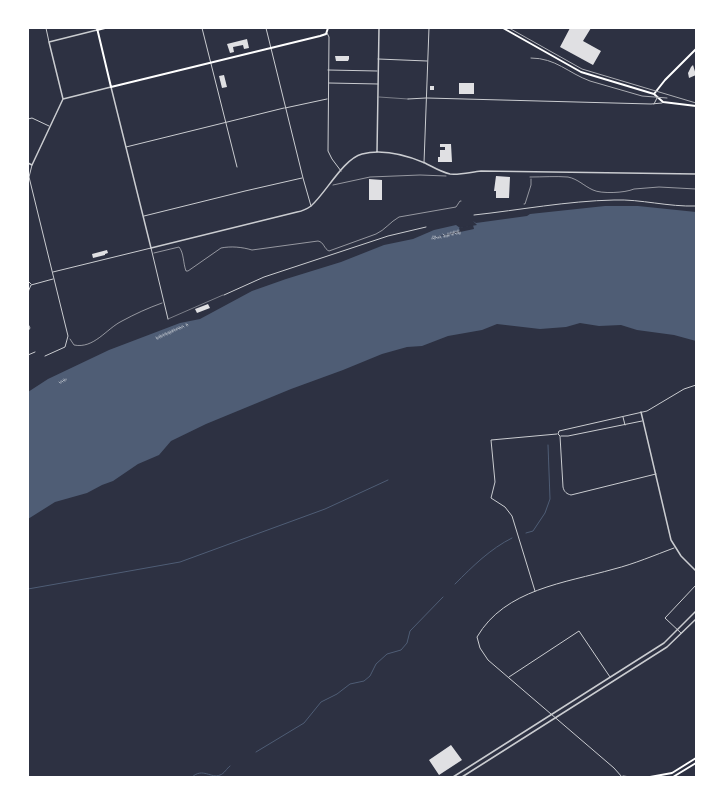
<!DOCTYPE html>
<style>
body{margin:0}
#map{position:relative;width:724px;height:805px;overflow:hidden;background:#2d3142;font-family:Barlow,sans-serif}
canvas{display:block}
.frame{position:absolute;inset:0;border:29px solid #fff;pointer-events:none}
</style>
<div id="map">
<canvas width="724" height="805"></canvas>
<div class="frame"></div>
</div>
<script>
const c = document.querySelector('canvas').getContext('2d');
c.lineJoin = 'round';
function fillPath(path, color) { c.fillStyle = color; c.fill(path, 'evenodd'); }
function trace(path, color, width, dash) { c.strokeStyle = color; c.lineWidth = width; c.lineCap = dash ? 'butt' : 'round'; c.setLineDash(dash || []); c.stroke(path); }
fillPath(new Path2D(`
 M605 206H638L696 212V341L674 335 637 330 621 325 599 326 580 323 566 327 540 329 497 324 482 330 448 336 422 346 407 347 382 354 343 370 291 389 206 424 171 441 159 455 138 464 113 481 102 485 87 493 55 502 28 519V392L48 379 109 350 180 323 200 319 252 291 286 279 341 262 384 245 413 239 434 230 456 225 460 228 477 225 473 221 476 223 527 216 530 214Z`), '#4f5d75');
fillPath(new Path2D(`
 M473 225 474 229 432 238 460 231 459 228Z`), '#2d3142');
trace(new Path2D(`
 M526 533 533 531 545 513 550 499 548 445
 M455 584C473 566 490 549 512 538
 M28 589 180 562 325 509 388 480
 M256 752 304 723 321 702 337 694 350 684 364 681 370 676 376 664 387 654 401 650 407 643 410 631 443 597
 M192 777C203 767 211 779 220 775 224 774 227 768 230 766
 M695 777 696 776`), '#4f5d75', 1);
fillPath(new Path2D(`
 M570 28H591L583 41 601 51 593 65 560 47Z
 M247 39 249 48 244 49 243 45 233 47 234 52 230 53 227 44Z
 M335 56H349V59L348 61H336Z
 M693 65 696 75 689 78 688 73 691 67Z
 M224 75 227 87 222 88 219 76Z
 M459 83H474V94H459Z
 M430 86H434V90H430Z
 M440 144H451L452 162H438V157H440V150H445V147H440Z
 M496 176 510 177 509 198H496V191H494Z
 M369 179 382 180V200H369Z
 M107 250 108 253 105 254V255L93 258 92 254Z
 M208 304 210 308 197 313 195 309Z
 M451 745 462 760 439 775 429 760Z`), '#e0e0e3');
trace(new Path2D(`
 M530 177C543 177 556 176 568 177 578 179 584 186 593 190 601 194 625 193 634 189L659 187 696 189
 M333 185 370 177 420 175 446 176
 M524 204H525L531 185V179
 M458 230V232
 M454 231V233
 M456 231V232
 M451 232V233
 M453 232V233
 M458 232 459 234
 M460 232V234
 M448 233V234
 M450 233V234
 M455 233 456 234
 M457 233V234
 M443 234 444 235
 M452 234V235
 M453 234V235
 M445 235V237
 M447 235V237
 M448 235V236
 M449 235V236
 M433 236V237
 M435 236V237
 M440 236 441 238
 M444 236V237
 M435 237V239
 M436 237 437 238
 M438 237V238
 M439 237V238
 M432 238V239
 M433 238 434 239
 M154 253 179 247C184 253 183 263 186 271H188L221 248C231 246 242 247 252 250L318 241C324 242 324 249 329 251L376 234C385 230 390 222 399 217L456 207 460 201H461
 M186 324 187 326
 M187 324 188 325
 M182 326V328
 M183 326 184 327
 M179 327 180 329
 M180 327 181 328
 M177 328V330
 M178 328 179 329
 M174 329 175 331
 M176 329V330
 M172 330V332
 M173 330V332
 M170 331 171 333
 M168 332V334
 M169 332 170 334
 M165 333V335
 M166 333 167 335
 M163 334 164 336
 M160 335 161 337
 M162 335V337
 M159 336 160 338
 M156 337 157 339
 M158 337V339
 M70 339 74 345C94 349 106 329 122 321 135 314 148 308 162 303
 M64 379 65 381
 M66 379V380
 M63 380 64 381
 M61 381V383
 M62 381 63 382
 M59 382 60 383`), '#fff', 0.5);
trace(new Path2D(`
 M379 97 408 99
 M168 319 223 295`), '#caccd0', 0.5);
trace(new Path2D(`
 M408 99 426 98
 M285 108 327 99
 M474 215C520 210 567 201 614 200 641 199 668 207 696 206
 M224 295 264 277 388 236 426 227`), '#caccd0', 1);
trace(new Path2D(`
 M46 28 49 42
 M202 28 237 167
 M266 28 303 178 311 206
 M327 33 329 37 328 151 332 159 341 171
 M378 59 427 61
 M328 70 377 71
 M329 83 378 84
 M427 98 651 104 662 103
 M654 104 657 98
 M28 119 32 118 49 126
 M126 147 284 108
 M424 163 429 28
 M32 165 29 177 68 336 65 347 45 356
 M144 216 245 191 302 178
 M53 272 151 248 168 319
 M28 281 31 284
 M28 292 31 285 53 279
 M28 324 30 328 28 331
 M28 355 35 352
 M623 417 625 425
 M561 436H568L642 421
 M656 474 571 495C567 494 564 492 563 487L560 436 558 434 559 431 647 411 684 389 696 385
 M535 591 512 516 505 507 491 498 495 482 491 440 557 434
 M681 633 665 618 696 585
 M509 677 579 631 610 677
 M623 776 631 777
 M622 777 614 768 488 660 480 648 477 637C505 589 565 583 614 569 634 564 655 555 674 548`), '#caccd0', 1);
trace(new Path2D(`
 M63 99 111 87 151 248 297 212C302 211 307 209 311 206 326 193 343 159 362 154 382 149 406 155 425 163 433 167 441 172 450 174 460 175 471 172 481 171L696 174
 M377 152 379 28
 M28 163 32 165 63 99 49 42 97 30
 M641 412 671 540 681 556 696 571
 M453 777 664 643 696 611
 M462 777 667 647 696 619`), '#caccd0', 1.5);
trace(new Path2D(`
 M97 28 111 87 320 36 326 34 328 28
 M503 28 581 72 654 94
 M97 30 105 28
 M654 94 665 80 696 49
 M654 94 663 102 696 106`), '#fff', 2);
trace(new Path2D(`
 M650 777 672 773 696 758
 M673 777 696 763`), '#fff', 2);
trace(new Path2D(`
 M509 28 582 69 696 103
 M531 58C556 58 568 73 590 81L642 96 667 98`), '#abadb3', 1);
</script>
